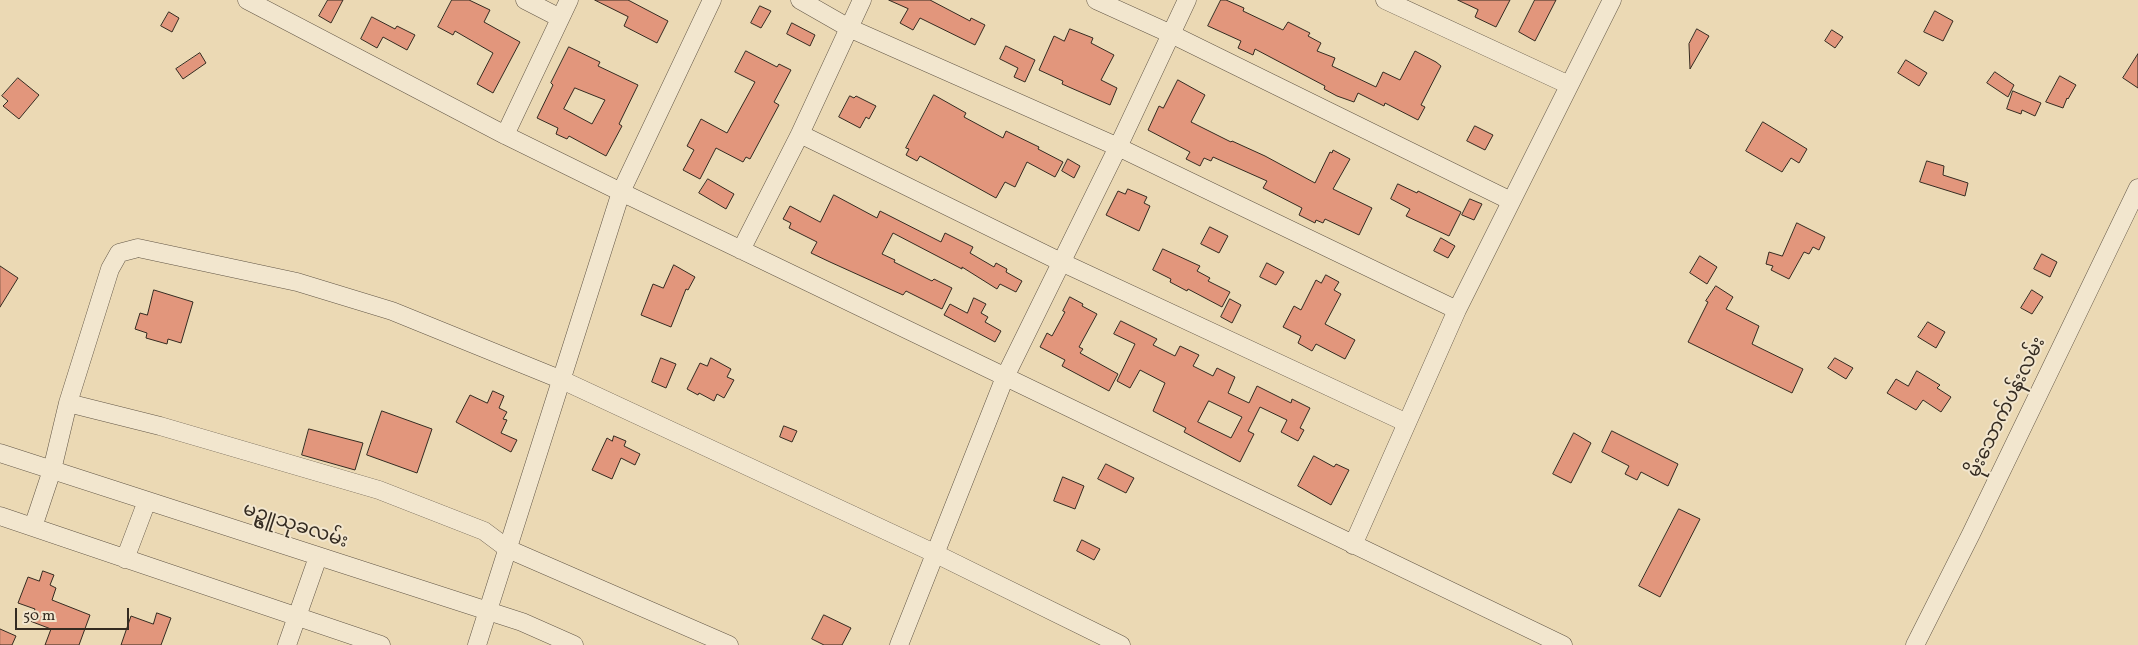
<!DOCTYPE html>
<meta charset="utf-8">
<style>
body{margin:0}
#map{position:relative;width:2138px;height:645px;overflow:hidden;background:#ebd9b4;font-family:Vollkorn,serif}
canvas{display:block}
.scale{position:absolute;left:15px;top:608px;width:114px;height:22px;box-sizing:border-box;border:2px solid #342b21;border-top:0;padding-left:6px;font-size:15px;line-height:18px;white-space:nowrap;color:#342b21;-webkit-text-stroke:4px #f2e6ce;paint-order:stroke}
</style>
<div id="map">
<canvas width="2138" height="645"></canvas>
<div class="scale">50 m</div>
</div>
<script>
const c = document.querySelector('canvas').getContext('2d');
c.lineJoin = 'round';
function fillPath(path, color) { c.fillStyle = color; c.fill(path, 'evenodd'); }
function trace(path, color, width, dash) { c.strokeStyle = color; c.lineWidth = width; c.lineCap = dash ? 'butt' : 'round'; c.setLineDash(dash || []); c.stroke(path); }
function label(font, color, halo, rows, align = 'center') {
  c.font = font + ' Vollkorn,"Noto Sans Myanmar",serif'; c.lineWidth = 4; c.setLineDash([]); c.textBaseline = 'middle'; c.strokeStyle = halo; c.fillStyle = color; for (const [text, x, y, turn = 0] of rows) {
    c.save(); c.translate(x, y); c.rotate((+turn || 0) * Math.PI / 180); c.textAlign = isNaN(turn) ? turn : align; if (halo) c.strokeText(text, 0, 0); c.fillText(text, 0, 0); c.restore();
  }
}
const building = new Path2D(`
 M328 0H343L331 23 319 16Z
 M452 0H469L490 10 484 22 520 42 493 93 477 84 493 53 455 31 453 35 438 27Z
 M595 0H628L668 21 657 43 624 26 628 17Z
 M889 0H930L970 21 971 18 985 25 975 45 920 18 913 30 900 23 908 9Z
 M1221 0H1226L1244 8 1243 11 1283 30 1288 22 1310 33 1308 36 1321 43 1317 51 1335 58 1332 66 1376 87 1383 72 1400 80 1415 51 1436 62 1441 66 1421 105 1425 107 1418 120 1385 103 1384 106 1358 93 1354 102 1337 96 1324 89 1325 86 1255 49 1253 55 1238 48 1241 41 1208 26Z
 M1458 0H1510L1496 27 1475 17 1478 10Z
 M1535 0H1556L1535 41 1519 32Z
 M760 6 771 11 761 28 751 23Z
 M1935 11 1953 21 1943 41 1924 32Z
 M169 12 179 18 172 32 161 26Z
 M372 17 395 29 397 26 415 35 407 50 383 37 377 48 361 39Z
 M792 23 815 35 810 46 787 34Z
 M1070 29 1093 38 1091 43 1114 55 1101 80 1117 88 1110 105 1062 84 1063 81 1039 70 1054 36 1064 41Z
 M1697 29 1709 36 1690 69 1689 44Z
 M1832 30 1843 37 1835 48 1825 41Z
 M1006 46 1035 60 1025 82 1014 77 1018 68 1000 59Z
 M569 47 600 62 598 66 638 85 619 124 622 126 606 156 569 136 567 139 556 134 558 128 537 118 553 85 551 83ZM575 88 605 100 592 124 564 109Z
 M746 51 777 67 779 64 791 70 774 102 779 105 750 159 746 157 743 162 716 148 700 179 683 170 694 150 687 146 701 119 727 133 755 82 735 72Z
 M200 53 206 63 183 79 176 69Z
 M2138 54V88L2123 78Z
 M1906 60 1927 73 1919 86 1898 73Z
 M1995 72 2014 85 2008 97 1987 83Z
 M2060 76 2076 85 2068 99 2067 98 2063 108 2046 102Z
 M18 78 39 95 19 119 3 106 8 101 2 96Z
 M1178 80 1205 95 1191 122 1231 142 1232 141 1265 156 1315 183 1330 152 1332 153 1333 150 1350 159 1333 189 1372 208 1359 235 1325 219 1323 223 1316 220 1315 223 1299 215 1302 208 1263 188 1267 181 1213 157 1211 161 1204 158 1200 166 1186 159 1190 152 1148 130 1159 106 1163 108Z
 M2013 91 2041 103 2035 116 2022 110 2021 114 2007 109Z
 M934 95 966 113 964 117 1003 138 1006 131 1039 147 1038 149 1063 162 1055 177 1027 162 1015 187 1005 182 996 198 920 156 917 161 906 155 909 149 906 148Z
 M850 96 854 98 856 96 876 106 869 119 866 117 860 128 839 117Z
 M1763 122 1807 149 1799 163 1791 158 1782 172 1746 151Z
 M1475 126 1493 135 1485 150 1467 141Z
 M1068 159 1080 166 1074 178 1062 171Z
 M1927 161 1944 166 1943 175 1968 183 1965 196 1920 182Z
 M708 179 734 194 726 209 699 193Z
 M1398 184 1417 193 1418 191 1461 212 1449 236 1406 216 1410 209 1391 199Z
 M1128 189 1147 197 1144 203 1150 206 1139 231 1106 215 1118 191 1125 194Z
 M834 195 877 218 880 211 941 242 945 233 973 247 970 253 994 267 996 263 1007 269 1006 272 1022 281 1016 292 1000 284 997 289 962 267V269L893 233 882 254 895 260 894 262 932 281 934 279 952 288 942 309 906 291 903 295 830 262 811 253 817 242 789 228 791 223 783 219 790 206 820 222Z
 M1470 199 1482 204 1474 220 1462 215Z
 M1797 223 1825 237 1819 250 1813 247 1809 254 1804 252 1789 279 1771 270 1773 266 1766 264 1769 252 1782 256Z
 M1210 227 1228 236 1219 253 1201 244Z
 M1441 238 1455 246 1448 258 1434 251Z
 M1163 249 1200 266 1197 271 1210 278 1208 281 1230 292 1222 307 1188 289 1187 291 1170 282 1171 279 1153 270Z
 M2042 254 2057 262 2050 277 2034 269Z
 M1700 256 1717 267 1707 284 1690 273Z
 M1267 263 1284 272 1276 285 1260 277Z
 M674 265 695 277 688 290 686 289 671 327 641 315 653 284 663 288Z
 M0 266 18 278 0 307Z
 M1326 275 1339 282 1334 290 1341 294 1325 324 1355 340 1345 359 1316 344 1312 351 1298 343 1301 336 1283 327 1294 306 1301 310 1316 280 1321 283Z
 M1716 286 1733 297 1726 309 1759 326 1752 344 1803 369 1792 393 1688 342 1708 302 1706 301Z
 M154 290 193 302 181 343 168 339 167 344 146 338 147 333 135 329 140 313 147 315Z
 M2032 290 2043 297 2032 314 2021 308Z
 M1070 297 1083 304 1082 306 1097 314 1079 347 1083 349 1080 353 1118 374 1109 391 1062 366 1065 360 1040 347 1047 333 1052 336 1065 312 1063 311Z
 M974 298 986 304 981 313 988 317 985 322 1001 331 995 342 944 315 950 304 967 313Z
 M1230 299 1241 305 1232 323 1221 317Z
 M1121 321 1157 339 1153 345 1175 356 1180 346 1199 355 1193 366 1213 376 1217 368 1235 377 1228 393 1249 403 1257 386 1291 403 1292 399 1310 408 1300 428 1304 430 1298 441 1281 432 1287 420 1260 407 1248 431 1254 434 1240 462 1184 432 1186 428 1153 411 1165 383 1140 370 1130 388 1117 381 1135 344 1114 334ZM1209 401 1242 417 1231 438 1198 422Z
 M1928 322 1945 332 1936 348 1918 337Z
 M661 358 676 364 666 388 652 382Z
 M711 358 731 369 727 377 734 380 724 398 717 394 714 401 699 393 698 395 687 389 700 363 707 366Z
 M1835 358 1853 368 1846 379 1828 368Z
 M1917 371 1940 385 1937 388 1951 397 1941 412 1923 400 1916 410 1887 393 1896 379 1908 386Z
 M493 391 504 396 499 408 507 412 503 419 507 420 501 433 517 440 511 452 456 422 470 395 487 403Z
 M382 411 432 429 417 473 367 455Z
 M784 426 797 431 792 442 780 437Z
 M309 429 363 443 355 470 302 455Z
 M1612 431 1678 464 1668 486 1641 472 1637 480 1625 474 1629 466 1602 452Z
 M1574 433 1591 443 1571 483 1553 474Z
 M614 436 626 441 624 446 640 454 635 465 621 458 612 479 592 470 607 438 612 441Z
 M1314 456 1334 467 1336 464 1349 470 1331 505 1298 486Z
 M1106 464 1134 478 1126 493 1098 479Z
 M1063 477 1084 486 1075 509 1054 501Z
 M1679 509 1700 519 1660 597 1639 586Z
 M1082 540 1100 549 1094 560 1077 551Z
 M43 571 54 575 50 585 56 588 52 600 90 615 79 645H45L51 629 30 621 35 609 18 603 28 577 39 581Z
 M157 613 171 618 161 645H121L131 616 153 624Z
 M824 615 851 628 842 645H824L812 639Z
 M0 629 16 636 12 645H0Z`);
fillPath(building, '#e2967c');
trace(building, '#342b21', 1);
const minor = new Path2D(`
 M247 0 505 135 621 192 1563 645
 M525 0 560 18
 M800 0 849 28 1118 147 1457 310
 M1096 0 1171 34 1511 201
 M1385 0 1569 85
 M800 134 1061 262 1407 423
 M505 135 569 0
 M741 250 800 134 862 0
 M68 403 160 426 379 490 484 531 508 549 729 645
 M0 453 522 622 574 645
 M0 516 381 645
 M33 527 52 470 68 403 110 269 119 253 138 248 297 282 392 311 562 380 934 553 1121 645
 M1353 545 1457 310 1612 0
 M125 559 147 501
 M287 645 318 557
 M477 645 621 192 712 0
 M899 645 1005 377 1118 147 1187 0
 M1915 645 1971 534 2138 188`);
trace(minor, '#625646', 19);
trace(minor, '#f2e6ce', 18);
label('19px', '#342b21', '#f2e6ce', [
 ["မိုးသောက်ပန်းလမ်း",2008,408,-64],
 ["မဥ္ဇူသုခလမ်း",295,527,18]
]);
</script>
